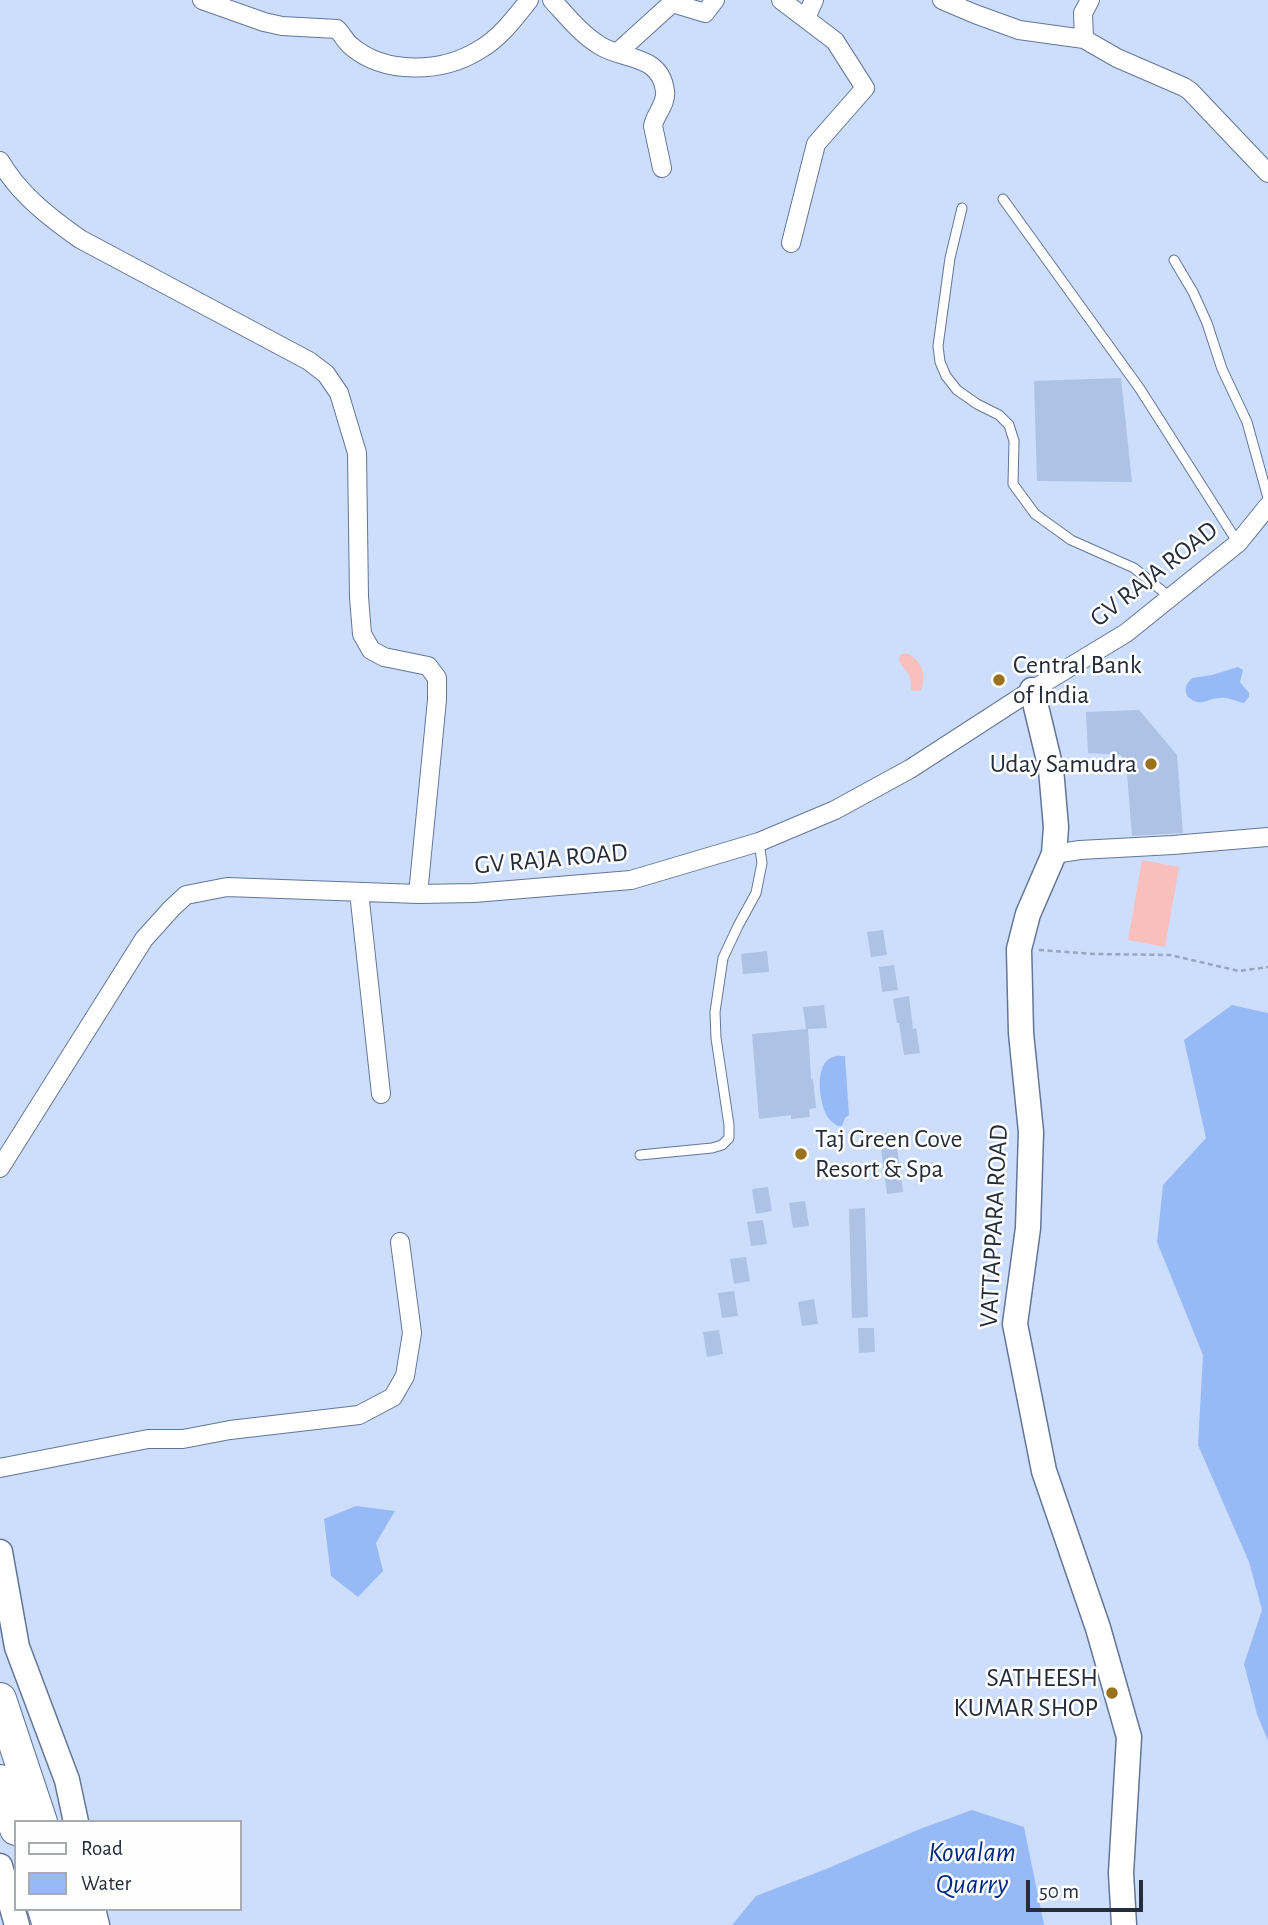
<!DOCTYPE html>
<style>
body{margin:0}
#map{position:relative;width:1268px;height:1925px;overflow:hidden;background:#cddefc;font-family:"Alegreya Sans",sans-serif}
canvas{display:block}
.legend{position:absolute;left:14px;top:1820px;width:228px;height:91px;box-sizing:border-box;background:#fefefe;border:2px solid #a7aab0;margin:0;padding:9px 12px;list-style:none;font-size:21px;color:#252d3a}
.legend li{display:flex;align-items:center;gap:14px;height:35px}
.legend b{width:35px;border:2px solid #a7aab0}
.scale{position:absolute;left:1026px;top:1880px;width:117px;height:32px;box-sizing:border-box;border:4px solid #252d3a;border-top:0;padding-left:9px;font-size:21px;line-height:24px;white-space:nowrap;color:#252d3a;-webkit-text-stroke:5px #fefefe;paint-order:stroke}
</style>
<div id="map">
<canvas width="1268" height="1925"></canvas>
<ul class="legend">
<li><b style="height:9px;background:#fff"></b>Road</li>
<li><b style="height:19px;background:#97baf7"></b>Water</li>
</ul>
<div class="scale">50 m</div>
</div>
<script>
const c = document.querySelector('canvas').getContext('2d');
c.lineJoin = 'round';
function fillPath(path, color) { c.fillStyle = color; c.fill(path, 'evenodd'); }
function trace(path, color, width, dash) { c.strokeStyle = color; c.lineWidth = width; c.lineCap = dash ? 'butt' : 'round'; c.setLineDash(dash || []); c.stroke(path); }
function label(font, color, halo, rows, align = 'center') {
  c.font = font + ' "Alegreya Sans",sans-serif'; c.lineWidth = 5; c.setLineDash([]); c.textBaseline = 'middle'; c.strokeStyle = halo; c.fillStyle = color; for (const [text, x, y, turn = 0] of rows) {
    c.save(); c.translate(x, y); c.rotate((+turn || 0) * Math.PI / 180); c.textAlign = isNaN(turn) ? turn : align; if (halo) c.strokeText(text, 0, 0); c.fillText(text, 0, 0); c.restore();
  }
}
fillPath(new Path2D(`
 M906 653C922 660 927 674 921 690L915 691 911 690C911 667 906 676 899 660L900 655Z
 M1142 860 1179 867 1165 947 1128 940Z`), '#f8bfbd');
fillPath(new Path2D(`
 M1238 667 1243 670 1240 682 1249 693V697L1244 703C1236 702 1229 697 1221 698 1205 698 1202 709 1187 696 1184 688 1186 684 1192 678L1212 675Z
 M1232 1005 1268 1013V1741L1257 1714 1244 1664 1262 1610 1249 1562 1198 1445 1203 1355 1157 1242 1163 1185 1206 1138 1184 1040Z
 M845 1056 849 1115 845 1118 842 1126H838C833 1123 828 1119 826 1114 819 1100 814 1063 833 1057 837 1055 841 1056 845 1056Z
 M356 1506 395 1511 376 1543 383 1571 358 1597 331 1576 324 1519Z
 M972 1810 1024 1827 1044 1925H732L756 1896 826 1869 920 1829Z`), '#97baf7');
fillPath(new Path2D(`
 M1121 378 1132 482 1037 481 1034 381Z
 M1139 710 1177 755 1183 833 1132 836 1127 774 1121 755 1088 753 1086 712Z
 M883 930 887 955 871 957 867 932Z
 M767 951 769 972 743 974 741 954Z
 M894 965 898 990 882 992 879 967Z
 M909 996 913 1029 916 1028 920 1053 904 1055 899 1023H897L893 999Z
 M824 1005 827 1028 808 1029 811 1080 813 1079 816 1108 809 1109 810 1117 791 1119V1115L759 1119 752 1034 806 1029 803 1007Z
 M895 1132 903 1192 887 1194 879 1134Z
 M768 1187 772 1211 756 1214 752 1189Z
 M805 1201 809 1226 793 1228 789 1203Z
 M865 1208 868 1317 852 1318 849 1209Z
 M763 1220 767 1244 751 1246 747 1222Z
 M746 1257 750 1281 734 1284 730 1259Z
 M734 1291 738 1316 722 1318 718 1293Z
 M814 1299 818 1324 802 1326 798 1302Z
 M858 1328H874L875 1352 859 1353Z
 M719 1330 723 1354 707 1357 703 1332Z`), '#adc2e5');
const lane = new Path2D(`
 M1003 199 1140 389 1238 543
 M962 208 950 258 938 346 940 362 946 376 957 390 977 404 999 415 1009 425 1014 441 1013 484 1035 514 1071 540 1134 568 1171 598
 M1174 260 1193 292 1207 323 1222 369 1247 422 1268 498
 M640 1155 712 1148 722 1145 729 1138V1125L716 1038 715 1012 723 958 738 926 756 893 762 863 759 842`);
const street = new Path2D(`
 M202 0 264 22 282 26 337 29C342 34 345 41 351 46 385 75 442 73 479 50 499 39 515 18 529 0
 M552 0C566 15 581 34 599 45 623 61 660 53 665 91 667 104 655 114 653 126L662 168
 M781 0 835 41 865 88 816 144 791 243
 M942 0 975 14 1019 30 1084 39 1117 58 1184 87 1190 91 1268 173
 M806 18 814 0
 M1084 39 1083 13 1090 0
 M617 53 672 3 705 13 715 0
 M0 161C19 194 49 217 80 239L309 361 326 374 339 393 357 453 359 597 362 634 371 650 384 657 428 666 437 678V700L418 894
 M1054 854 1080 850 1173 845 1268 837
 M359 892 381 1094
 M0 1168 144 939 172 908 186 895 227 887 418 894 474 893 631 880 759 842 835 810 910 769 1032 690 1126 633 1238 543 1268 506
 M0 1468 148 1439H183L230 1430 359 1415 393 1397 405 1376 412 1333 400 1242`);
const secondary = new Path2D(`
 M1032 690 1051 769 1056 827 1054 854 1028 914 1019 949 1021 1033 1031 1132 1028 1228 1015 1324 1044 1471 1098 1628 1129 1737 1121 1873 1124 1925
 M0 1552 17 1647 67 1780 76 1822
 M0 1866 17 1925
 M93 1909 97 1925`);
const highway = new Path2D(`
 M0 1699 41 1822
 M0 1781 16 1829
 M44 1909 49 1925
 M69 1909 74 1925`);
trace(lane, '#637697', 11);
trace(street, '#637697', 20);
trace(secondary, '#637697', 27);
trace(highway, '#637697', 34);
trace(new Path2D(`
 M1039 950 1095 954 1170 955 1239 971 1268 967`), '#97a5be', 2.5, [5, 3.5]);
trace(lane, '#fff', 9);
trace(street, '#fff', 18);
trace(secondary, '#fff', 24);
trace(highway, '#fff', 32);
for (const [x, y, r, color] of [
 [999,680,7,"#9a721e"],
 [1151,764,7,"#9a721e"],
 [801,1154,7,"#9a721e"],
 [1112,1693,7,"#9a721e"]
]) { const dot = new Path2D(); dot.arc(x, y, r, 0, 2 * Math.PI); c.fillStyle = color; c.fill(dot); trace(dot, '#fefefe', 2.5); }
label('26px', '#252d3a', '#fefefe', [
 ["GV RAJA ROAD",1154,574,-38],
 ["GV RAJA ROAD",551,859,-5],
 ["VATTAPPARA ROAD",994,1226,-87]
]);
label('26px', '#252d3a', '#fefefe', [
 ["Central Bank",1013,665],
 ["of India",1013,695],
 ["Uday Samudra",1137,764,"right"],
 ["Taj Green Cove",815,1139],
 ["Resort & Spa",815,1169],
 ["SATHEESH",1098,1678,"right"],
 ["KUMAR SHOP",1098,1708,"right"]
], 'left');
label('italic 28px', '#002a7f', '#fefefe', [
 ["Kovalam",972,1853],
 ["Quarry",972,1885]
]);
</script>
